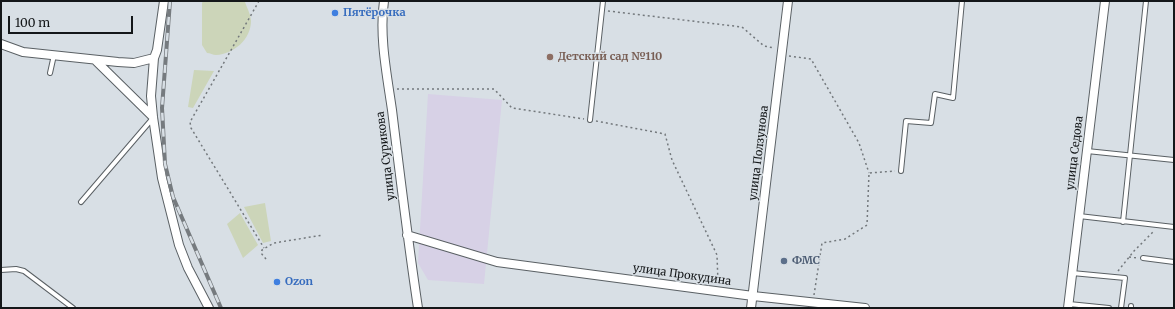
<!DOCTYPE html>
<meta charset="utf-8">
<style>
body{margin:0}
#map{position:relative;width:1175px;height:309px;overflow:hidden;background:#d8dfe5;font-family:Merriweather,serif}
canvas{display:block}
.frame{position:absolute;inset:0;border:2px solid #141719;pointer-events:none}
.scale{position:absolute;left:8px;top:16px;width:125px;height:18px;box-sizing:border-box;border:2px solid #141719;border-top:0;padding-left:5px;font-size:12px;line-height:14px;white-space:nowrap;color:#141719;-webkit-text-stroke:3px #d8dfe5;paint-order:stroke}
</style>
<div id="map">
<canvas width="1175" height="309"></canvas>
<div class="frame"></div>
<div class="scale">100 m</div>
</div>
<script>
const c = document.querySelector('canvas').getContext('2d');
c.lineJoin = 'round';
function fillPath(path, color) { c.fillStyle = color; c.fill(path, 'evenodd'); }
function trace(path, color, width, dash) { c.strokeStyle = color; c.lineWidth = width; c.lineCap = dash ? 'butt' : 'round'; c.setLineDash(dash || []); c.stroke(path); }
function label(font, color, halo, rows, align = 'center') {
  c.font = font + ' Merriweather,serif'; c.lineWidth = 3; c.setLineDash([]); c.textBaseline = 'middle'; c.strokeStyle = halo; c.fillStyle = color; for (const [text, x, y, turn = 0] of rows) {
    c.save(); c.translate(x, y); c.rotate((+turn || 0) * Math.PI / 180); c.textAlign = isNaN(turn) ? turn : align; if (halo) c.strokeText(text, 0, 0); c.fillText(text, 0, 0); c.restore();
  }
}
fillPath(new Path2D(`
 M428 94 502 100 484 284 428 280 418 263Z`), '#d7d1e6');
fillPath(new Path2D(`
 M203 1H244L245 2C247 8 251 15 251 21 251 39 234 54 216 55 213 55 210 53 207 53L202 45V3Z
 M194 70 214 71 193 108 188 107Z
 M265 203 271 241 263 243 244 207Z
 M240 213 258 245 243 258 227 224Z`), '#ccd5b9');
const service = new Path2D(`
 M50 73 54 55
 M590 120 603 1
 M1087 151 1174 160
 M901 171 906 121 931 123 935 94 953 98 962 1
 M81 202 153 118
 M1079 216 1174 227
 M1123 222 1146 1
 M1143 258 1174 262
 M1 270 16 269 24 271 73 308
 M1072 273 1125 278 1121 308
 M1069 304 1109 308
 M1131 308V306`);
const minor = new Path2D(`
 M164 1 157 50 154 58 151 96 153 117 162 178 179 245 188 268 209 308
 M384 1C379 36 387 75 392 110 400 176 408 242 418 308
 M1 44 23 52 118 62 134 63 154 58
 M95 60 153 117
 M407 235 497 262 753 296 865 308
 M751 308 788 1
 M1068 308 1105 1`);
trace(service, '#5a6064', 6);
trace(minor, '#5a6064', 10);
trace(new Path2D(`
 M259 1 190 122 191 128 264 248
 M608 11 742 27 764 46 774 48
 M789 56 811 59 859 143 869 173
 M397 89H494L512 108 584 119
 M596 121 665 134 672 160 717 255 718 283
 M1129 257 1137 258
 M266 259 261 253 262 250 274 243 323 235
 M1118 271 1134 251 1154 231
 M814 295 822 243 845 239 867 225 869 173 895 171`), '#73787c', 1.5, [2, 3]);
trace(service, '#fff', 4);
trace(minor, '#fff', 8);
const rail = new Path2D(`
 M170 1 162 108 165 164 173 197 221 308`);
trace(rail, '#767b7f', 4);
trace(rail, '#d8dfe5', 2.5, [8]);
for (const [x, y, r, color] of [
 [335,13,4,"#3f7fe0"],
 [550,57,4,"#8d6e63"],
 [784,261,4,"#5c6f8a"],
 [277,282,4,"#3f7fe0"]
]) { const dot = new Path2D(); dot.arc(x, y, r, 0, 2 * Math.PI); c.fillStyle = color; c.fill(dot); trace(dot, '#d8dfe5', 1.5); }
label('bold 11px', '#366cbe', '#d8dfe5', [
 ["Пятёрочка",343,13],
 ["Ozon",285,282]
], 'left');
label('bold 11px', '#785e54', '#d8dfe5', [
 ["Детский сад №110",558,57]
], 'left');
label('11px', '#141719', '#d8dfe5', [
 ["улица Ползунова",759,153,-83],
 ["улица Седова",1075,153,-83],
 ["улица Сурикова",386,156,-97],
 ["улица Прокудина",682,275,8]
]);
label('bold 11px', '#4e5e75', '#d8dfe5', [
 ["ФМС",792,261]
], 'left');
</script>
